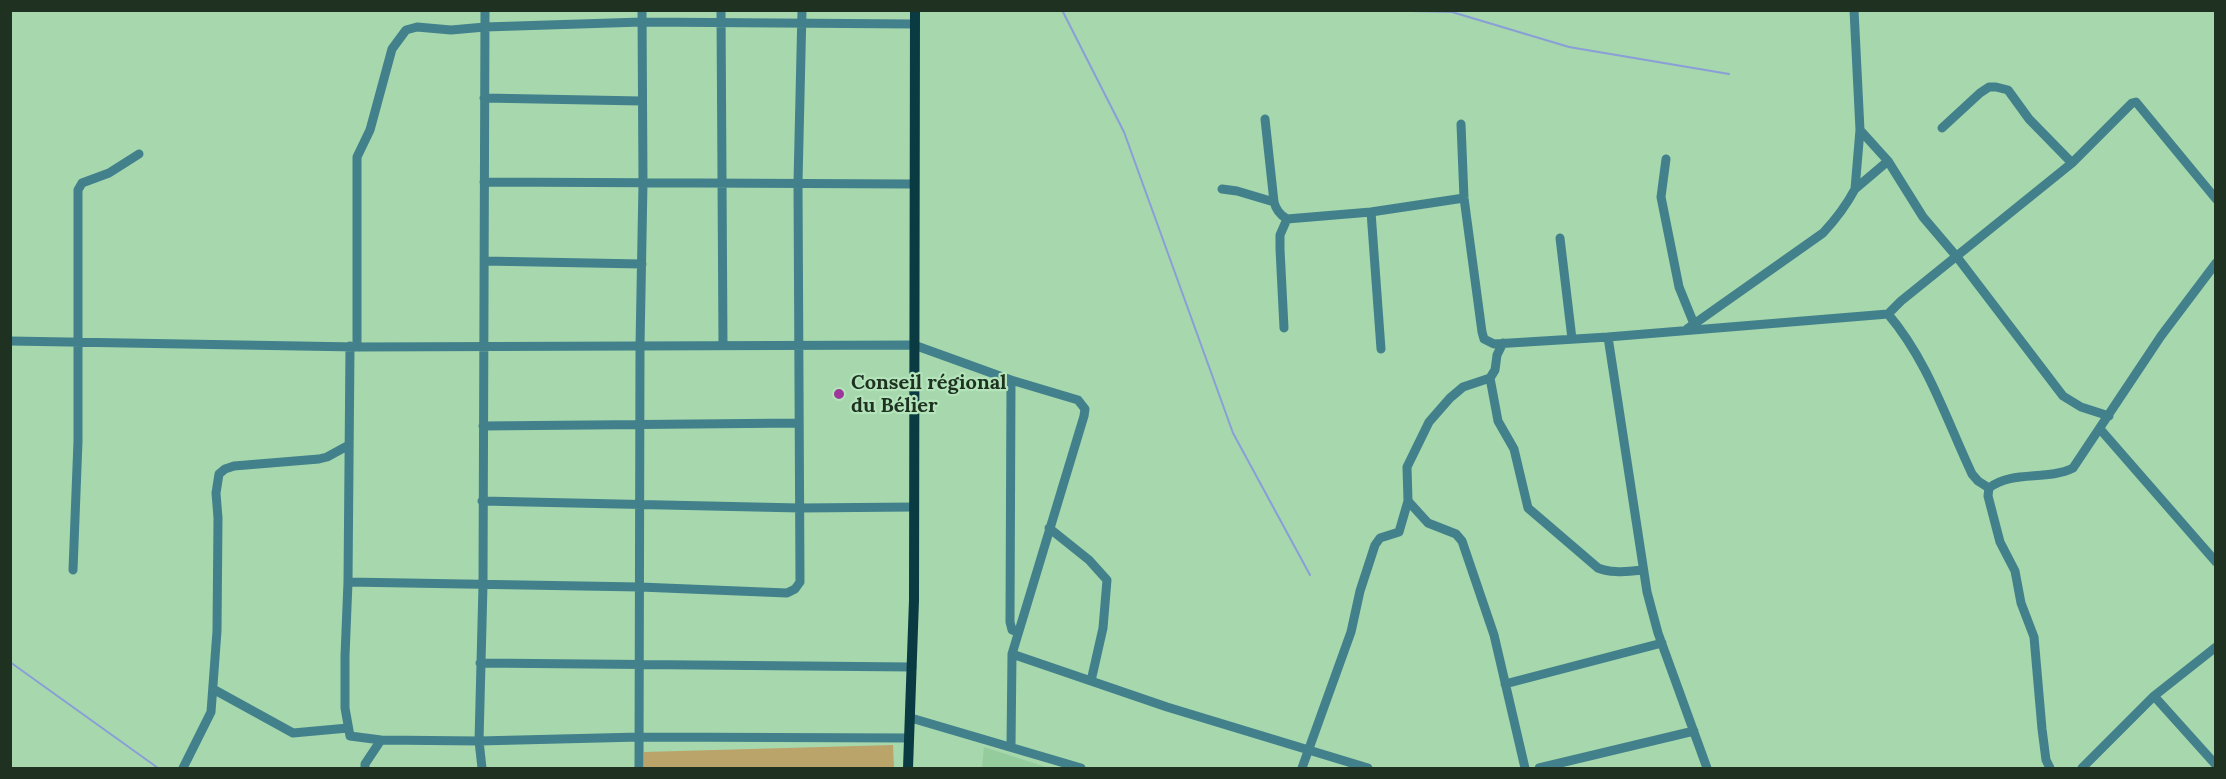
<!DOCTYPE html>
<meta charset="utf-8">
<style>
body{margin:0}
#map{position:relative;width:2226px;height:779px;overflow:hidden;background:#a6d7ad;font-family:Lora,serif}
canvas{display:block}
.frame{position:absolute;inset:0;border:12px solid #1f3222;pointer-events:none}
</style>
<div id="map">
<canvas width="2226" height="779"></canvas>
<div class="frame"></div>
</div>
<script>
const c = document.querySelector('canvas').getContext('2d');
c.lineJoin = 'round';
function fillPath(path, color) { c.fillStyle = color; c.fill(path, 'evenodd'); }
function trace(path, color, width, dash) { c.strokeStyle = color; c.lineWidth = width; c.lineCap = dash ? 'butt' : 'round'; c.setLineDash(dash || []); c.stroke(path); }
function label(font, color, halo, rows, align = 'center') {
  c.font = font + ' Lora,serif'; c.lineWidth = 4.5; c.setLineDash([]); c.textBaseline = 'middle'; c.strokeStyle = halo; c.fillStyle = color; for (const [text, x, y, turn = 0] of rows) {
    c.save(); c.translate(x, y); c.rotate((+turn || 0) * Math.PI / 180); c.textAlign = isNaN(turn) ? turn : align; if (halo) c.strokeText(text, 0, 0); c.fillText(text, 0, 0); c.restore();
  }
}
fillPath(new Path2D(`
 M984 747 1049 768H982Z`), '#95cc9e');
fillPath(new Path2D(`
 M893 745 894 768H644V752Z`), '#bba469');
trace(new Path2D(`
 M1062 10 1124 132 1233 433 1310 575
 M1371 10 1452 12 1569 47 1729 74
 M10 662 158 768`), '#8a9ed8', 2);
trace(new Path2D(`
 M721 10 723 345
 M484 98 642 101
 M1265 119 1274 202C1276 210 1280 215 1287 219L1371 212 1464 198
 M1461 124 1464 198 1482 332 1484 339 1494 344 1608 337 1888 314 1901 301 2072 163 2132 103 2136 102 2216 199
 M1942 128 1980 93 1989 87H1996L2008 90 2029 119 2072 163
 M1860 130 1888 161 1923 217 1957 257 2063 396 2081 407 2109 416
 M1666 159 1661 197 1679 287 1694 324
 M484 182 913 184
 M1222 189 1237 191 1274 202
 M1855 189 1888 161
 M1371 212 1381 349
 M1560 238 1572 339
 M484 261 642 264
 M1888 314C1928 361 1946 419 1972 474L1978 481 1989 488
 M1284 328 1280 249V235L1287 219
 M1687 329 1823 233C1836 219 1846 206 1855 189L1860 130 1854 10
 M1608 337 1647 592 1658 633 1707 768
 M10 341 357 347 914 345 1011 380 1078 400 1085 409 1084 416 1012 654 1011 746
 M350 346 348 582 345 656V708L350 736 381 740 479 741 640 737 909 738
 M357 347V157L370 130 392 49 406 30 417 27 451 30 485 27 642 22 915 24
 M1490 378 1498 421 1514 449 1528 508 1598 568C1612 574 1628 571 1643 570
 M1011 380 1010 622 1012 630 1018 632
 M483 426 799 423
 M2100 429 2216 562
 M482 501 800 508 914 507
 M1408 501 1428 523 1456 534 1462 541 1494 635 1525 768
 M1049 528 1089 560 1107 580 1103 628 1091 681
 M73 570 78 441V190L82 183 109 173 139 154
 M348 582 640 587 787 593 795 589 800 582 798 182 802 10
 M1012 654 1167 707 1368 768
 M480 663 912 667
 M1505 684 1662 643
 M213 689 293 733 348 728
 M2154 696 2216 765
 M911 718 1081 768
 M183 768 211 712 217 631 218 518 216 493 219 474 225 469 234 466 319 459 327 457 349 445
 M365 768V764L381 740
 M482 768 479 741 483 585 485 10
 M639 768 640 346 643 183 642 10
 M1302 768 1351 632 1360 591 1375 545 1380 538 1399 532 1408 501 1407 467 1429 422 1450 398 1463 387 1490 378 1495 370 1497 355 1503 343
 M1539 768 1694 731
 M2050 768 2046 760 2042 729 2034 637 2021 603 2015 571 2000 542 1988 496 1989 488C2012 470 2047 481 2073 468L2161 336 2216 263
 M2082 768 2154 696 2216 647`), '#42818b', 9);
trace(new Path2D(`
 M908 768 914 600 915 10`), '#0b3b42', 10);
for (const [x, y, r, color] of [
 [839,394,6,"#9e379b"]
]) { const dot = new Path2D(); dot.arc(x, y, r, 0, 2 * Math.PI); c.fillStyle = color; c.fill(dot); trace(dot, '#b3e4ba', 2); }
label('bold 20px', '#1f3222', '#b3e4ba', [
 ["Conseil régional",851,383],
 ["du Bélier",851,406]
], 'left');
</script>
